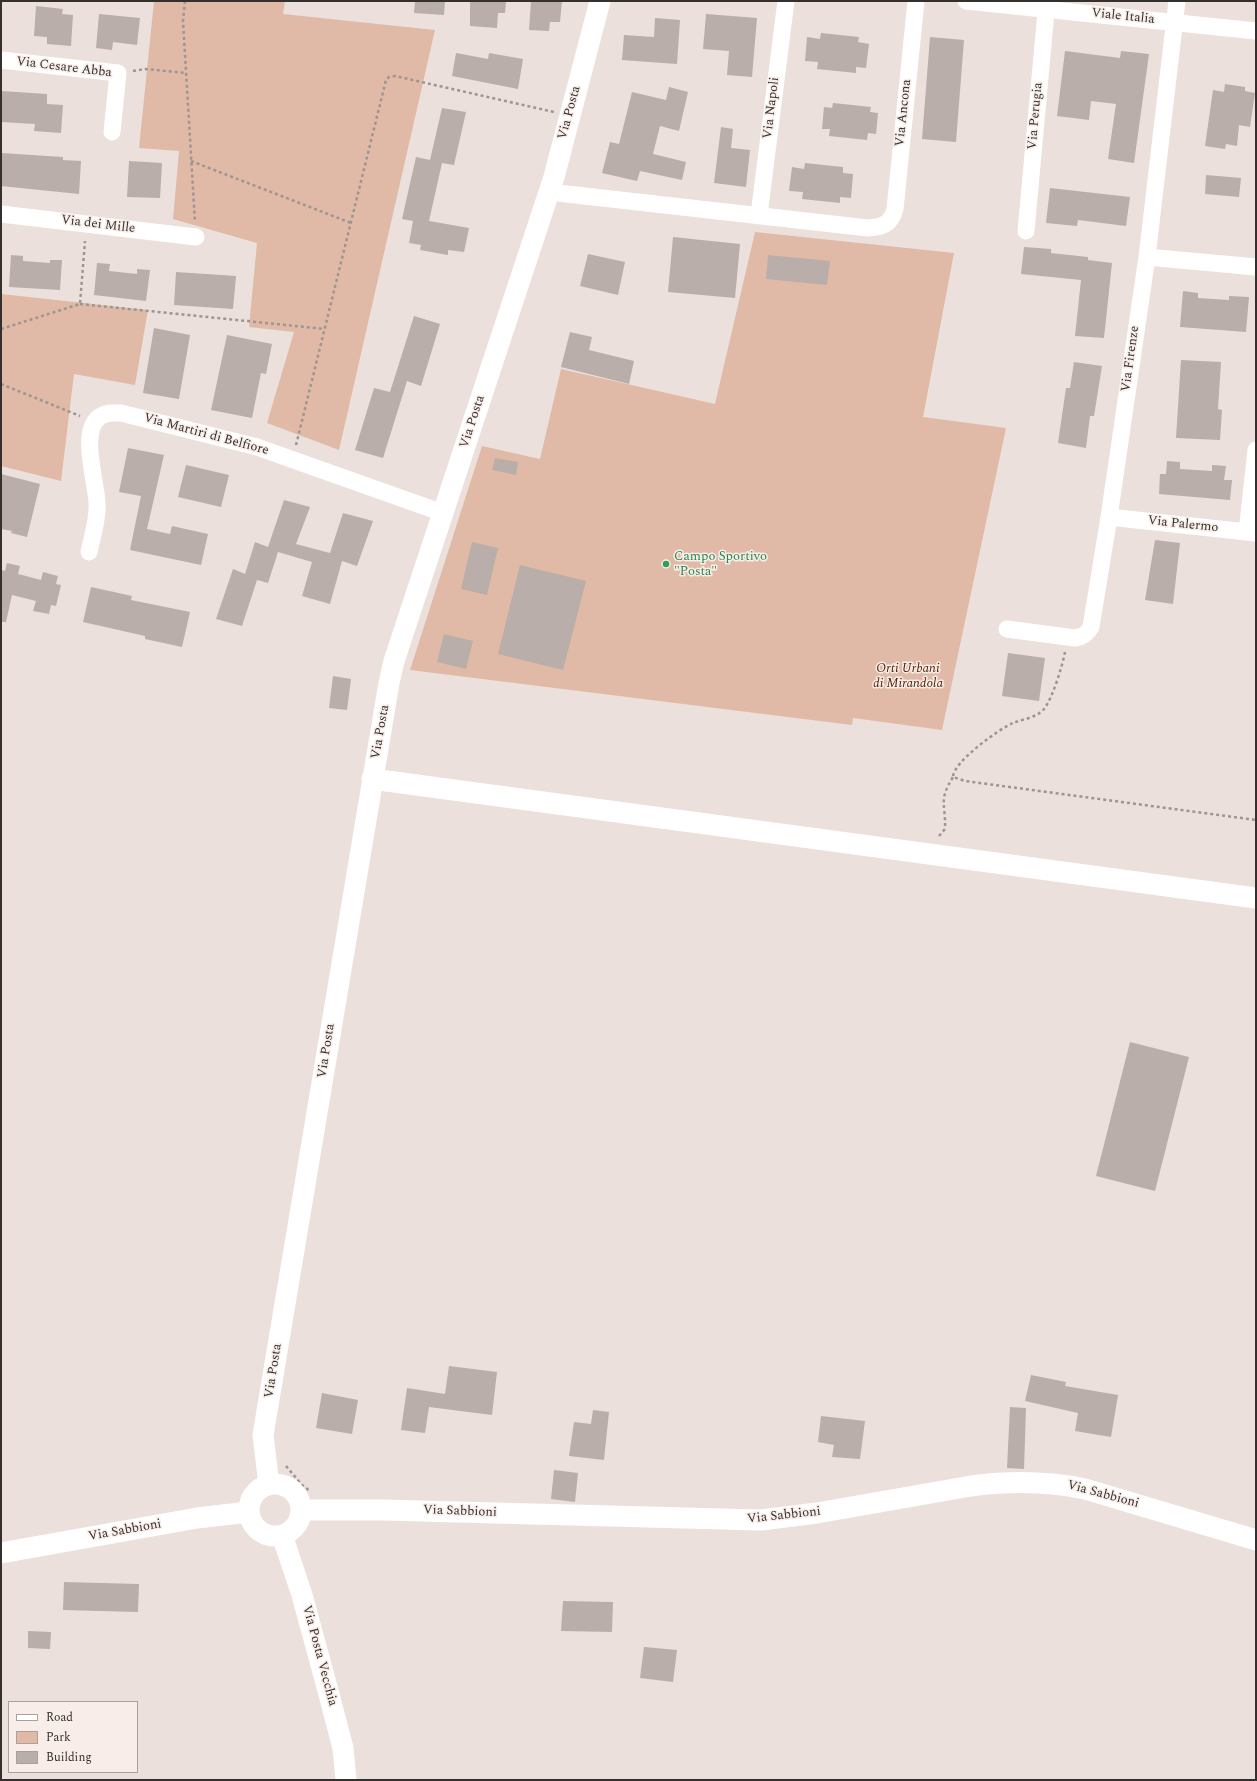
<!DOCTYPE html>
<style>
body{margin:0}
#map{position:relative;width:1257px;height:1781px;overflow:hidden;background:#ebe0db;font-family:Spectral,serif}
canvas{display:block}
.frame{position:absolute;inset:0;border:2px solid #34302e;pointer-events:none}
.legend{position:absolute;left:8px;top:1701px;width:130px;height:72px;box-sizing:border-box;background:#f8ede8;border:1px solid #aaa19e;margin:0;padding:5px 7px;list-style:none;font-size:12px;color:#34302e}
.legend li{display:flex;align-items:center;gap:8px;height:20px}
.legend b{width:20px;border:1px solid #aaa19e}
</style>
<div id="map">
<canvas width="1257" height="1781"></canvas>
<div class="frame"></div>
<ul class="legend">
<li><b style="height:5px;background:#fff"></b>Road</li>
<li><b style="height:11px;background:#e0baa7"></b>Park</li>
<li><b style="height:11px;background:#b9aea9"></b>Building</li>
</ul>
</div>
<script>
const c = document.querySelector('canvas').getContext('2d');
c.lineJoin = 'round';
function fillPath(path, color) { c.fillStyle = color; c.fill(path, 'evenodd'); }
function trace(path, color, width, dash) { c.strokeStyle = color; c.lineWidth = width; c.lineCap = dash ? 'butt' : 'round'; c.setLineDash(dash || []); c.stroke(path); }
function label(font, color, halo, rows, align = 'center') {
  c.font = font + ' Spectral,serif'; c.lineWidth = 3; c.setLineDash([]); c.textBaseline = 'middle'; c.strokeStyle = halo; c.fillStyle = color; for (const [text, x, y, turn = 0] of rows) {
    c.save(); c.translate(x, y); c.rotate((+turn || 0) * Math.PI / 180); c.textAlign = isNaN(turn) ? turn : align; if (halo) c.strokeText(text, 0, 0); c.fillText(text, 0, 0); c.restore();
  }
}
fillPath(new Path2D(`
 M154 1H285L283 14 435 30 339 450 267 423 294 332 249 327 257 243 173 219 179 151 139 148Z
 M755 232 954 253 923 417 1006 428 942 730 853 718 852 725 410 670 482 446 540 459 561 369 715 404Z
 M1 294 148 310 135 385 74 374 61 481 1 466Z`), '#e0baa7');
fillPath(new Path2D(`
 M415 1H445L444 15 414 13Z
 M470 1H506L505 13H498L497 28 470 26Z
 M531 1H562L560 22H550L549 31 529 30Z
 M36 6 63 9 62 14 73 15 71 46 47 44V37L34 36Z
 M99 14 140 18 137 45 113 42 112 50 96 48Z
 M706 14 757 18 752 77 727 75 729 51 703 49Z
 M655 18 680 20 677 64 622 60 624 35 654 37Z
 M821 33 859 37 858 42 869 44 866 68 856 67V73L817 69 818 62 805 61 807 37 820 39Z
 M930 37 964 40 956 142 922 139Z
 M1065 51 1120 58 1121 51 1149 54 1134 163 1108 159 1116 104 1091 101 1089 120 1057 116Z
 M456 53 488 59 489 53 523 59 518 89 452 76Z
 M1225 84 1245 87V91L1255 93 1250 127 1239 125 1237 146 1226 144 1225 149 1205 146 1213 90 1224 92Z
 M669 87 688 92 679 131 660 126 653 154 686 162 682 180 640 171 637 181 602 173 610 142 619 144 632 92 666 100Z
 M1 91 47 94V104L63 105 61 133 34 131 35 124 1 122Z
 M833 103 871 107 870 112 878 113 876 134 868 133 867 140 829 136 830 129H822L824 107 832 108Z
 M442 108 466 112 454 165 442 163 429 221 469 228 464 252 448 250V255L420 250 421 245 409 243 413 221 402 219 416 157 430 160Z
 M721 127 733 129 731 148 750 150 746 187 714 183Z
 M1 153 63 157V160L81 161 79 194 1 186Z
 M129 161 162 163 160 198 127 197Z
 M805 163 843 167V173L853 174 851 198 840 197V203L802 199 803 192 789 191 792 167 804 169Z
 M1206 175 1241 178 1239 197 1205 194Z
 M1050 188 1130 197 1126 226 1078 220 1077 226 1046 223Z
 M673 237 740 244 735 298 668 292Z
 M1024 247 1051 249V253L1088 257V260L1112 263 1104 338 1075 336 1081 280 1021 274Z
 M588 254 625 262 618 295 580 286Z
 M11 255 23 256V261L50 263V260H62L60 290 9 287Z
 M768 255 830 261 827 285 766 279Z
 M97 263 110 264 109 271 137 274V269L150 270 146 301 94 295Z
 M176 272 236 276 233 309 174 305Z
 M1183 291 1198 293V298L1229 300V296L1249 297 1246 332 1180 327Z
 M414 316 440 324 421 386 407 381 383 458 355 450 374 388 390 392Z
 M154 328 190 335 179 399 143 393Z
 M570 332 592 337 589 350 634 361 629 384 561 367Z
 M227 335 272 344 266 374 261 373 252 418 211 410Z
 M1181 360 1221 362 1218 409 1222 410 1220 440 1176 438Z
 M1074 362 1102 366 1094 416H1090L1086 448 1058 443 1066 388H1070Z
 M128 448 164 455 147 529 170 534 172 526 208 534 201 565 130 550 141 496 119 492Z
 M495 458 518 462 516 475 492 470Z
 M1167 461 1180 462V469L1212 471V465L1226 466 1224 480H1232L1230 500 1159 494 1160 474H1166Z
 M186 465 229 475 221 507 178 497Z
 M1 474 40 484 27 537 11 533 12 531 1 529Z
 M284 500 310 507 296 544 330 553 343 513 373 521 357 566 342 561 330 604 302 596 312 562 278 552 268 583 257 580 242 626 216 619 233 569 245 574 255 542 268 547Z
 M1155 540 1180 543 1173 604 1145 600Z
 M472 542 498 548 487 595 461 589Z
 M7 563 20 566 18 574 41 580 43 572 58 576 56 584 61 585 56 606 51 605 49 614 33 611 36 601 12 595 6 622H1V570L5 571Z
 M520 565 586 581 563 670 498 654Z
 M91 587 132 596 131 600 190 612 182 647 145 639V636L83 622Z
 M444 634 473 641 466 669 437 662Z
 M1008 653 1045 658 1039 701 1002 696Z
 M333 676 351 679 347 710 329 708Z
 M1130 1042 1189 1057 1155 1191 1096 1176Z
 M449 1366 497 1372 492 1415 429 1407 425 1433 401 1430 407 1388 445 1394Z
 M1031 1375 1066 1382 1065 1386 1118 1395 1111 1437 1075 1431 1078 1413 1025 1401Z
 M322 1393 358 1400 352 1434 316 1428Z
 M1010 1407 1026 1408 1024 1469 1007 1468Z
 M593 1410 609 1412 604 1460 569 1456 574 1422 591 1424Z
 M821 1416 865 1421 860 1459 832 1457 834 1445 818 1442Z
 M554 1470 578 1473 575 1502 551 1499Z
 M64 1582 139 1584 138 1612 63 1610Z
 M563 1601 613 1602 612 1632 561 1631Z
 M28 1631 51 1632 50 1649 28 1648Z
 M644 1647 677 1650 673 1682 640 1678Z`), '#b9aea9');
trace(new Path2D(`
 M185 1 183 21 195 222
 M133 71 146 69 186 73
 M191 161 351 223
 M80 304 325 329
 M1 329 80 304 85 241
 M1 384 80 416
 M296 445 386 80 389 77 395 76 554 112
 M1065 652C1062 667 1053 697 1044 709 1036 718 1023 719 1013 723 999 729 953 762 953 777L965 781 1256 820
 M939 836 945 829C946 804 938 801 953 777
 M286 1466 302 1485 310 1491`), '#9d9592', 2.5, [3, 3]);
trace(new Path2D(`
 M966 1 1256 31
 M1 60 118 73 112 132
 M549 192 868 228C883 227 891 224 895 209L916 1
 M1 214 196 237
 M759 215 786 1
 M1026 231 1047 1
 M1147 257 1256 267
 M1109 517 1256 533
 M1247 532 1256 450
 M89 552C92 537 98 520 97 504 97 483 78 429 101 416 107 412 114 413 121 413L257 447 443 513
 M1007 629 1075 638C1083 637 1087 634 1091 627L1109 517 1147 257 1177 1`), '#fff', 17);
trace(new Path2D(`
 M372 779 1256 898
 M249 1510a26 26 0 1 1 52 0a26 26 0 1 1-52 0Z
 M269 1485 263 1435 389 683 394 661 554 177 600 1
 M301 1510H382L761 1520 817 1513 971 1486C1009 1481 1047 1481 1085 1489L1256 1540
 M282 1535 302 1595 327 1687 343 1748 346 1780
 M1 1553 197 1518 249 1512`), '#fff', 21);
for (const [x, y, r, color] of [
 [666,564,4,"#2e9e5b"]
]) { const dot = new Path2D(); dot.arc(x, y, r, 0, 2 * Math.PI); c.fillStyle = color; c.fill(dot); trace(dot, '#f8ede8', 1.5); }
label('13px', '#34302e', '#f8ede8', [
 ["Viale Italia",1123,17,6],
 ["Via Cesare Abba",64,68,7],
 ["Via Napoli",772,108,-83],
 ["Via Posta",570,113,-75],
 ["Via Ancona",904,113,-84],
 ["Via Perugia",1036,116,-85],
 ["Via dei Mille",98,225,7],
 ["Via Firenze",1131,359,-82],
 ["Via Posta",473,422,-72],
 ["Via Martiri di Belfiore",206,435,15],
 ["Via Palermo",1183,525,6],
 ["Via Posta",381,732,-80],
 ["Via Posta",327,1051,-81],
 ["Via Posta",274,1371,-81],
 ["Via Sabbioni",1103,1495,15],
 ["Via Sabbioni",460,1512,2],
 ["Via Sabbioni",784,1516,-6],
 ["Via Sabbioni",125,1531,-10],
 ["Via Posta Vecchia",319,1656,75]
]);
label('13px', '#27864d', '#f8ede8', [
 ["Campo Sportivo",674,557],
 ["\"Posta\"",674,572]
], 'left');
label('italic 13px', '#542000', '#f8ede8', [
 ["Orti Urbani",908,669],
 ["di Mirandola",908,684]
]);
</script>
